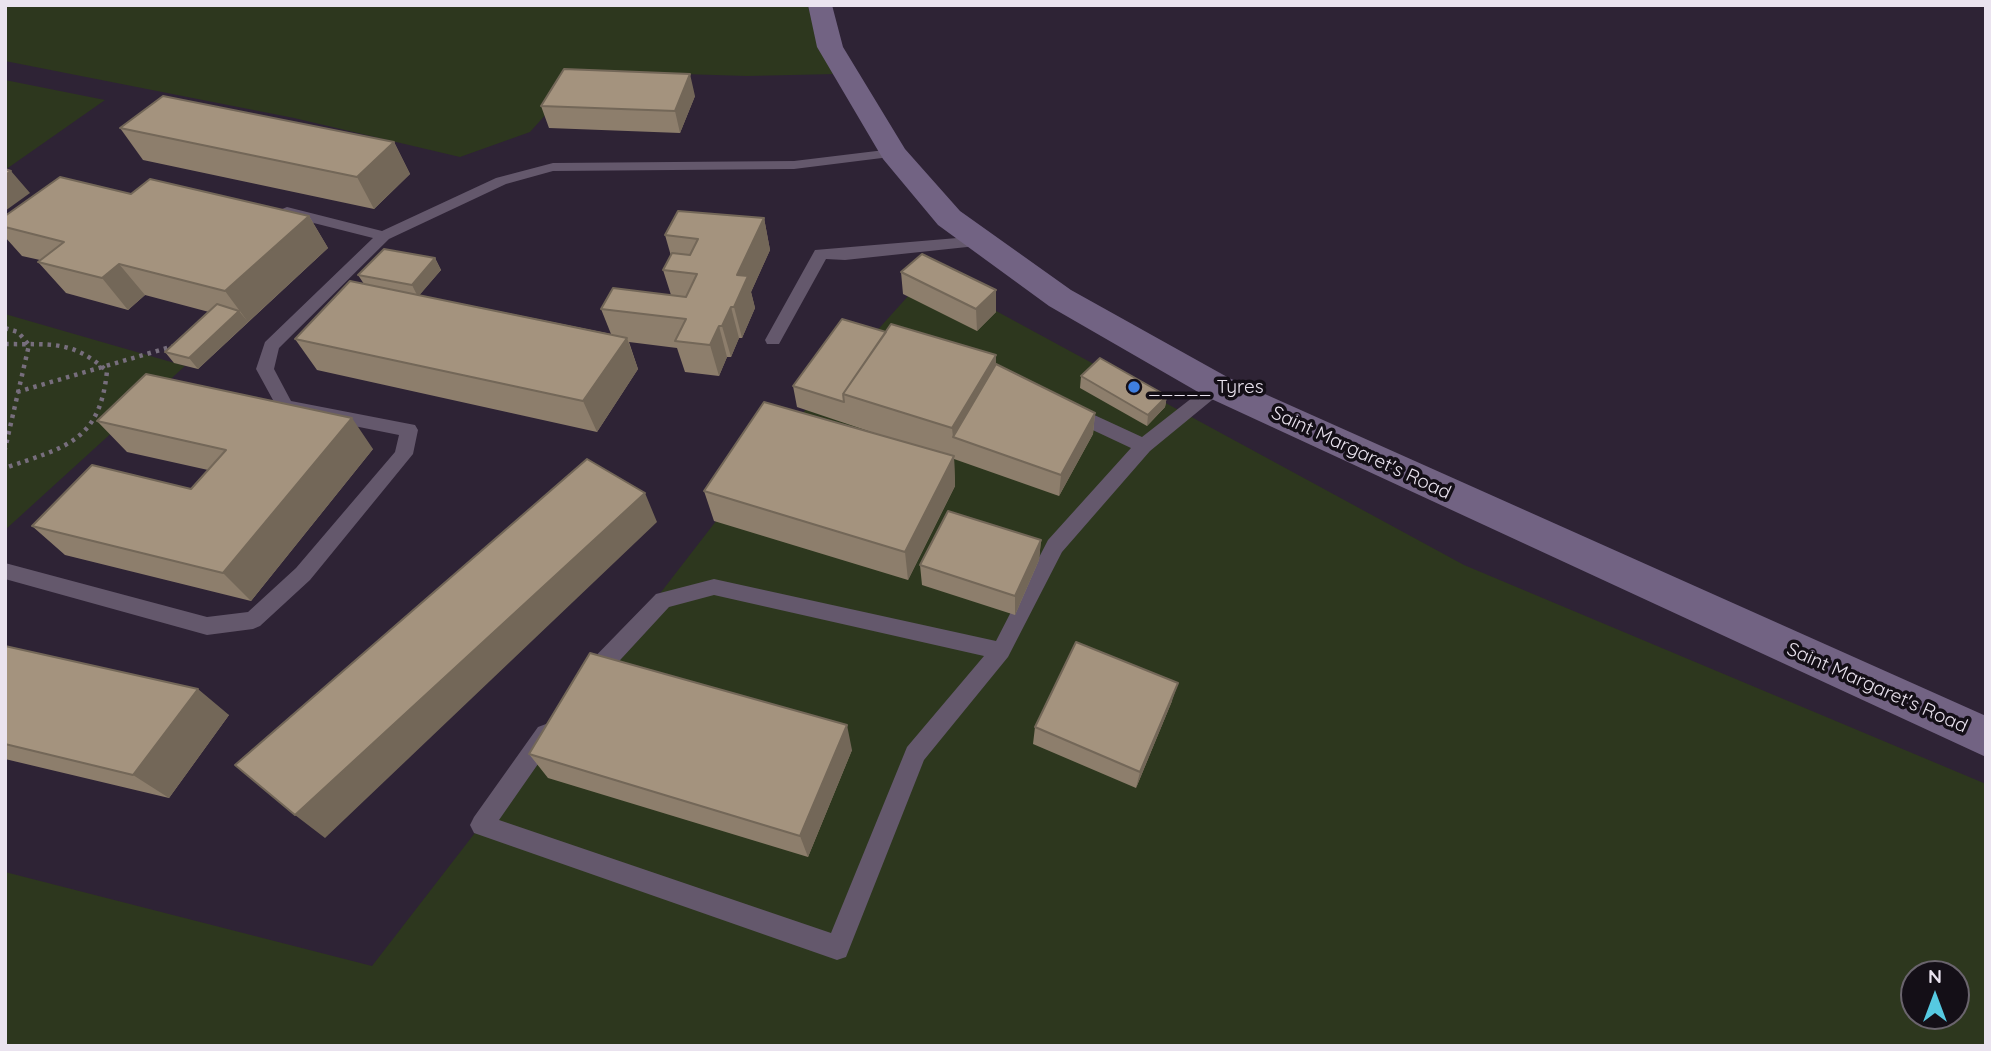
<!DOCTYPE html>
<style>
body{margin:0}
#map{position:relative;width:1991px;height:1051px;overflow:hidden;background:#2e2335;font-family:Quicksand,sans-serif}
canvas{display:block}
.frame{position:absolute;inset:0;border:7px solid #eae3ef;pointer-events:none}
.north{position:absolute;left:1900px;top:960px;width:70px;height:70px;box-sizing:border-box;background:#140f17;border:2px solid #6a646d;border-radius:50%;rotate:0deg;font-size:19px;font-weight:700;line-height:28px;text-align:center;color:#eae3ef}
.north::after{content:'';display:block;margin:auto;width:24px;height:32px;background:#56c9e1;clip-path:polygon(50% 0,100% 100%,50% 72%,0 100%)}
</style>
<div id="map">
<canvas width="1991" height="1051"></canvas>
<div class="frame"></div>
<div class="north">N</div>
</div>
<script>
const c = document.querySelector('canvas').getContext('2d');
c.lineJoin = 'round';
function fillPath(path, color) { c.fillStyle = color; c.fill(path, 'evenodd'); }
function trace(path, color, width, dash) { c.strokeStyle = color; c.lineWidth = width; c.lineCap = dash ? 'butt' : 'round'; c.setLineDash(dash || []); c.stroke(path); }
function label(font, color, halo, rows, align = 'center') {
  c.font = font + ' Quicksand,sans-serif'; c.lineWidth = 7; c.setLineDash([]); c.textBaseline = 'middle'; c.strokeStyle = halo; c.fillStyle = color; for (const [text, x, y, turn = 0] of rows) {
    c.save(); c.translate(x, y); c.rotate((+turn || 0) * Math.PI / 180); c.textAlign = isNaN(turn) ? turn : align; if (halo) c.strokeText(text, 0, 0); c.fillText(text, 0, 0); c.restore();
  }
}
fillPath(new Path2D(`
 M5 5H807L836 74 747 76 585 71 530 132 460 157 294 118 5 61Z
 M5 80 105 100 5 170Z
 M928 274 1464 565 1986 784V1046H5V872L372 966 781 437ZM1914 974H1956V1016H1914Z
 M5 314 185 366 5 530Z`), '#2d371e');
trace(new Path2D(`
 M5 328 18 332 29 345 5 449
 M5 344C50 345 71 339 107 371 100 442 65 447 5 468
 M17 392 174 346`), '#776e7d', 4.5, [3.5, 5]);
fillPath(new Path2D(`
 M893 149 900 153 898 156 794 169 553 171 506 184 389 239 279 348 274 369 291 401 415 425 418 430 413 454 310 580 260 626 253 629 207 635 5 579V563L207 617 248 612 296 568 395 452 399 435 279 411 256 369 265 342 373 238 282 215 279 212 282 209 287 207 382 231 496 178 553 163 794 161Z
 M981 236 989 241 986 245 845 260 826 259 779 344H767L765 340 815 250Z
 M1217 381 1223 383 1226 387 1223 391 1150 451 1062 552 1008 657 924 760 846 957 837 960 474 833 470 825 474 817 538 727 546 724 554 727 557 734 554 741 499 820 831 933 907 747 984 656 714 595 669 607 598 684 590 686 582 684 579 677 582 670 656 594 714 579 996 641 1048 540 1131 448 1065 417 1062 412 1065 407H1077L1142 437 1211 383Z`), '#64586c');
fillPath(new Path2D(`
 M808 5H832L843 47 905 149 960 211 1071 290 1229 378 1986 716V757L1205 396 1049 306 938 225 883 159 817 47Z`), '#726383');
fillPath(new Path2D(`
 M695 96 680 133 549 128 541 106Z
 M120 128 394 142 410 174 374 209 143 160Z
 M131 194 309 216 328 248 198 369 174 363 165 352 209 312 145 295 128 310 66 293 38 262 40 260 22 256 5 237V216Z
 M764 218 770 250 751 292 755 308 742 338H739L731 357H727L719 376 685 372 677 348 629 342 638 369 597 432 317 370 295 339 364 284 358 275 435 258 441 270 419 295 611 334 601 309 671 295 663 270 671 256 665 235Z
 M901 272 996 290V312L977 331 903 294Z
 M886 332 996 355V364L1095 413 1093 434 1059 496 954 459 955 486 908 580 714 521 704 491 886 437 797 407 793 386Z
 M1081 376 1167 396 1165 407 1147 426 1080 388Z
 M97 421 373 449 251 601 65 555 32 526 191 489 208 470 127 452Z
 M1041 540 1039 560 1015 615 922 585 920 565Z
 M5 646 229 715 169 798 5 759Z
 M1172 701 1136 788 1033 744 1035 727Z
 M852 750 808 857 548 778 529 754Z`), '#8d7e6c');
fillPath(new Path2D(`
 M690 74 695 96 680 133 675 111Z
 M394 142 410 174 374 209 357 177Z
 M11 171 30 193 5 211V175Z
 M309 216 328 248 248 322 225 291Z
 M764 218 770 250 751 292 755 308 742 338 734 307 737 275Z
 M435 258 441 270 418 297 412 285Z
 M119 264 145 295 128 310 102 278Z
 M996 290V312L977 331 976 309Z
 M731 307 739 338 731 357 722 326Z
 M239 311 248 322 198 369 189 358Z
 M719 326 727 357 719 376 710 345Z
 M627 338 638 369 597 432 583 401Z
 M996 355V386L953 437 952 428Z
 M1167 396 1165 407 1147 426 1148 415Z
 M1095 413 1093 434 1059 496 1061 475Z
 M352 418 373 449 251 601 223 573Z
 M954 456 955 486 908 580 905 552Z
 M645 493 657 522 325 838 295 815Z
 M1041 540 1039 560 1015 615V596Z
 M1178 683 1172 701 1136 788 1140 772Z
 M198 689 229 715 169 798 133 775Z
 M847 725 852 750 808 857 800 836Z`), '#736758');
const building = new Path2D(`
 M564 69 690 74 675 111 541 106Z
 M163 96 394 142 357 177 120 128Z
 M5 169 11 171 5 175Z
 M60 177 131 194 150 179 309 216 225 291 119 264 102 278 38 262 64 242 5 227V216Z
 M678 211 764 218 737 275 748 276 734 307H731L722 326H719L710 345 675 341 686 319 601 309 613 288 686 297 697 274 663 270 672 253 690 255 698 239 665 235Z
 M384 249 435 258 412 285 358 275Z
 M922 254 996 290 976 309 901 272Z
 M350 281 627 338 583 401 295 339Z
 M217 304 239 311 189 358 165 352Z
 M842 319 886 332 843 394 844 402 793 386Z
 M891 324 996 355 952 428 843 394Z
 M1100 358 1167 396 1148 415 1081 376Z
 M996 364 1095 413 1061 475 953 437Z
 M146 374 352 418 223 573 32 526 92 465 191 489 226 450 97 421Z
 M764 402 954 456 905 552 704 491Z
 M587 459 645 493 295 815 235 765Z
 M948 511 1041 540 1015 596 920 565Z
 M1076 642 1178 683 1140 772 1035 727Z
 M5 646 198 689 133 775 5 744Z
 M590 653 847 725 800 836 529 754Z`);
fillPath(building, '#a4937e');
trace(building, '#736758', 2);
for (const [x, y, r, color] of [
 [1134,387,7,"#3f7fe0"]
]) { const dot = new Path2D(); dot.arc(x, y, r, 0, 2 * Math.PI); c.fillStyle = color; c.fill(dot); trace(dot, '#140f17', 2.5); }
label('19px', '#eae3ef', '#140f17', [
 ["_____ Tyres",1148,387]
], 'left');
label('19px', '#eae3ef', '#140f17', [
 ["Saint Margaret's Road",1361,453,25],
 ["Saint Margaret's Road",1877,688,24]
]);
</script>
